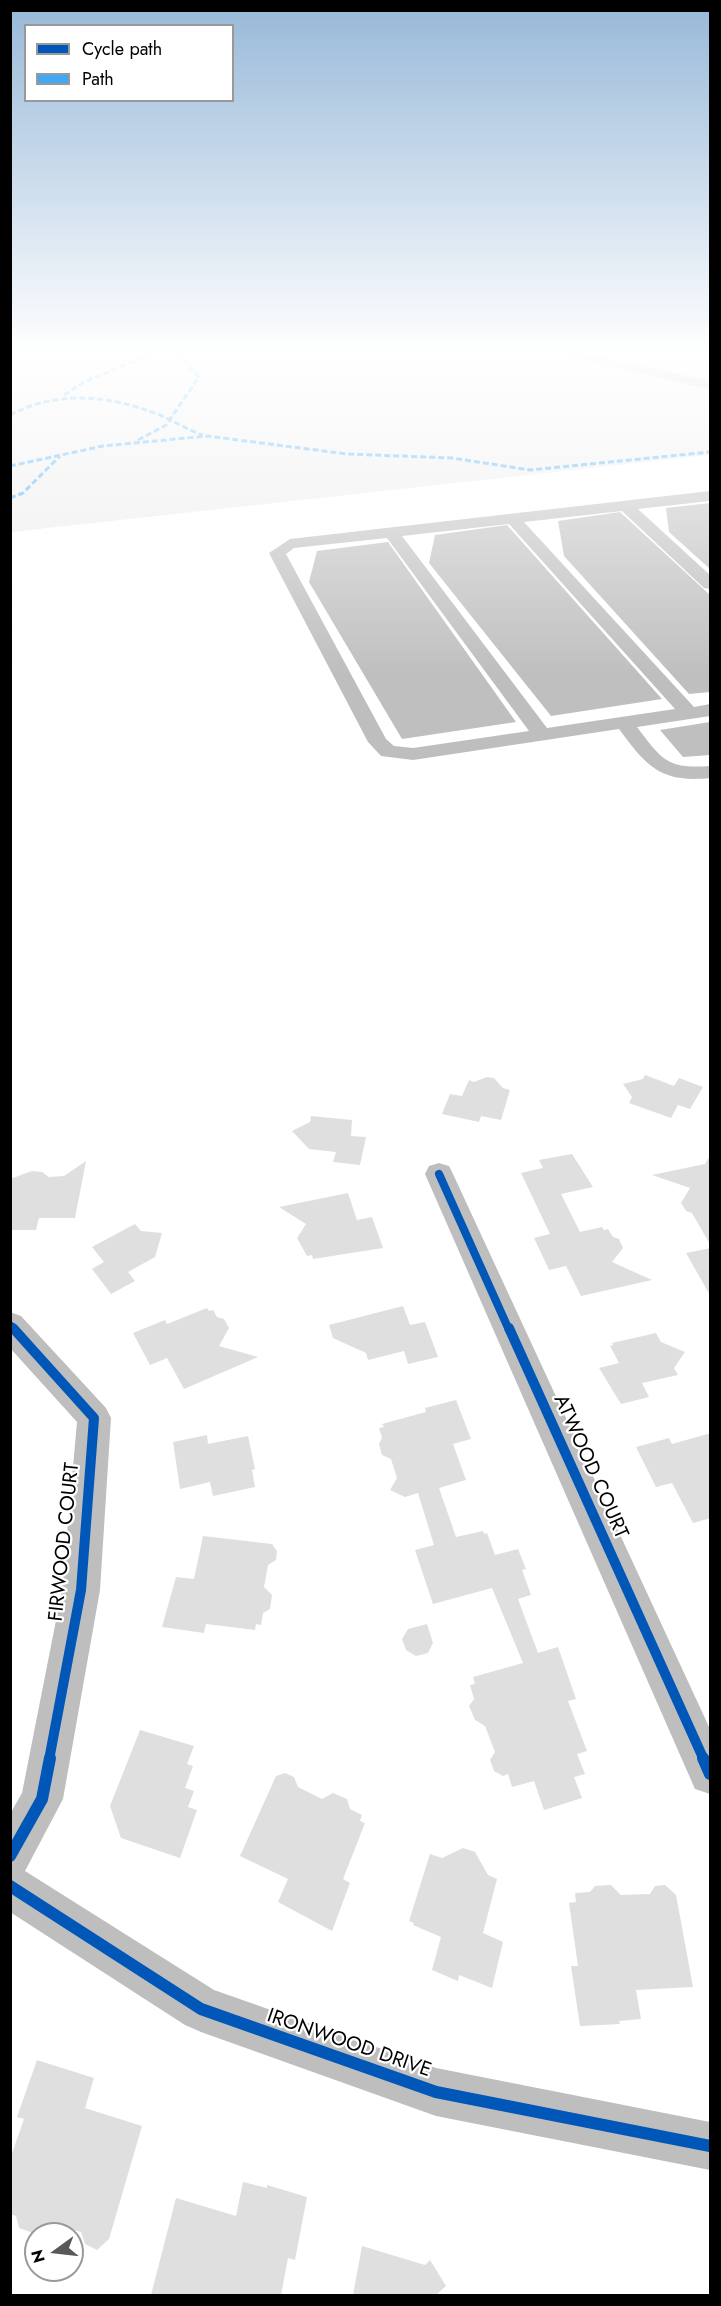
<!DOCTYPE html>
<style>
body{margin:0}
#map{position:relative;width:721px;height:2306px;overflow:hidden;background:#fff;font-family:Jost,sans-serif}
canvas{display:block}
.frame{position:absolute;inset:0;border:12px solid #000;pointer-events:none}
.legend{position:absolute;left:24px;top:24px;width:210px;height:78px;box-sizing:border-box;background:#fff;border:2px solid #999;margin:0;padding:8px 10px;list-style:none;font-size:18px;color:#000}
.legend li{display:flex;align-items:center;gap:12px;height:30px}
.legend b{width:30px;border:2px solid #999}
.north{position:absolute;left:24px;top:2222px;width:60px;height:60px;box-sizing:border-box;background:#fff;border:2px solid #999;border-radius:50%;rotate:255deg;font-size:16px;font-weight:700;line-height:24px;text-align:center;color:#000}
.north::after{content:'';display:block;margin:auto;width:21px;height:27px;background:#595959;clip-path:polygon(50% 0,100% 100%,50% 72%,0 100%)}
</style>
<div id="map">
<canvas width="721" height="2306"></canvas>
<div class="frame"></div>
<ul class="legend">
<li><b style="height:8px;background:#0057b8"></b>Cycle path</li>
<li><b style="height:8px;background:#3fa9f5"></b>Path</li>
</ul>
<div class="north">N</div>
</div>
<script>
const c = document.querySelector('canvas').getContext('2d');
c.lineJoin = 'round';
function fillPath(path, color) { c.fillStyle = color; c.fill(path, 'evenodd'); }
function trace(path, color, width, dash) { c.strokeStyle = color; c.lineWidth = width; c.lineCap = dash ? 'butt' : 'round'; c.setLineDash(dash || []); c.stroke(path); }
function label(font, color, halo, rows, align = 'center') {
  c.font = font + ' Jost,sans-serif'; c.lineWidth = 4.5; c.setLineDash([]); c.textBaseline = 'middle'; c.strokeStyle = halo; c.fillStyle = color; for (const [text, x, y, turn = 0] of rows) {
    c.save(); c.translate(x, y); c.rotate((+turn || 0) * Math.PI / 180); c.textAlign = isNaN(turn) ? turn : align; if (halo) c.strokeText(text, 0, 0); c.fillText(text, 0, 0); c.restore();
  }
}
fillPath(new Path2D(`
 M10 353H710V455L11 532Z`), '#ececec');
fillPath(new Path2D(`
 M710 503V569L669 532 666 508Z
 M620 512 710 595V692L689 694 564 556 558 521Z
 M507 525 662 699 551 716 429 563 435 535Z
 M388 542 516 722 402 739 309 582 317 551Z
 M710 722V755L683 757 660 730Z`), '#bfbfbf');
fillPath(new Path2D(`
 M645 1075 674 1086 679 1078 703 1087 690 1109 678 1105 671 1118 629 1103 632 1097 623 1084 643 1079Z
 M487 1077 494 1078 503 1088 510 1090 501 1120 481 1116 479 1122 442 1114 450 1094 462 1096 469 1080 474 1082Z
 M311 1116 352 1120 351 1136 366 1137 360 1165 333 1162 336 1152 309 1149 292 1131 310 1122Z
 M572 1154 593 1187 561 1194 580 1232 602 1227 604 1230 608 1229 613 1237 619 1239 623 1248 612 1262 652 1280 581 1296 566 1266 549 1270 534 1238 550 1234 521 1173 543 1168 539 1160Z
 M711 1154V1246L692 1213 686 1211 681 1203 690 1188 652 1175 705 1164Z
 M86 1161 75 1218H39L36 1230H10V1179L32 1171 42 1172 49 1177 64 1176Z
 M348 1193 357 1220 372 1217 383 1248 313 1259 312 1255 307 1256 297 1238 306 1224 279 1207Z
 M135 1224 141 1231 162 1233 155 1257 128 1272 135 1281 111 1294 92 1269 104 1262 92 1247Z
 M711 1248V1297L686 1253Z
 M403 1306 410 1325 425 1322 438 1357 408 1364 404 1351 368 1360 366 1353 333 1338 329 1325Z
 M207 1308 209 1311 213 1310 217 1317 224 1319 229 1328 219 1346 258 1357 184 1389 167 1358 150 1365 133 1333 165 1320 167 1324Z
 M656 1333 661 1342 685 1352 674 1368 678 1375 642 1383 649 1397 621 1404 599 1368 619 1363 610 1346 613 1345 612 1343Z
 M456 1400 471 1439 453 1444 466 1480 439 1488 456 1537 483 1531 484 1534 487 1533 495 1555 518 1549 526 1569 522 1570 531 1595 518 1599 538 1653 558 1647 576 1699 568 1701 587 1751 577 1754 585 1774 574 1777 582 1798 544 1810 534 1781 512 1787 508 1774 503 1776 494 1771 490 1760 495 1752 485 1726 475 1720 469 1706 474 1699 470 1685 475 1684 473 1677 523 1663 492 1588 433 1604 415 1550 434 1545 418 1493 405 1497 390 1490 397 1478 391 1459 382 1455 379 1444 382 1438 379 1428 384 1427 382 1424 426 1412 425 1408Z
 M711 1433V1518L693 1523 672 1483 656 1487 636 1447 669 1438 672 1444Z
 M207 1435 208 1444 248 1436 255 1469 252 1470 255 1487 213 1496 210 1482 180 1489 173 1442Z
 M203 1536 272 1544 277 1551 276 1560 268 1565 264 1587 272 1595 270 1609 263 1613 261 1625 256 1624 255 1630 206 1624 204 1633 162 1627 176 1577 194 1579Z
 M427 1624 433 1643 428 1653 416 1656 406 1650 402 1639 408 1629Z
 M140 1730 194 1746 187 1764 193 1766 185 1788 194 1791 188 1807 197 1810 180 1858 121 1838 110 1806Z
 M285 1773 294 1777 298 1787 322 1799 333 1793 347 1799 350 1809 362 1815 360 1821 365 1823 343 1879 350 1883 332 1931 278 1902 288 1879 240 1856 276 1776Z
 M463 1848 475 1852 488 1875 497 1879 483 1933 503 1942 492 1988 459 1975 458 1981 432 1970 441 1937 413 1925 414 1923 409 1921 430 1854 442 1858Z
 M611 1885 621 1895 650 1894 655 1886 665 1885 676 1895 693 1987 636 1990 641 2019 619 2021 620 2024 580 2026 571 1966H578L569 1903 576 1902 575 1893 590 1892 595 1886Z
 M37 2060 94 2078 85 2108 142 2126 109 2239 97 2250 85 2244 81 2232 50 2224 36 2234 19 2228 16 2216 10 2214V2159L24 2119 17 2117Z
 M243 2182 267 2188V2185L307 2197 295 2260 288 2258 281 2295H151L176 2198 236 2216Z
 M362 2246 425 2265 430 2260 446 2286 436 2295H353Z`), '#dfdfdf');
fillPath(new Path2D(`
 M562 353H584L710 381V389L568 357Z
 M710 491V501L638 509 710 575V589L704 588 622 511 524 522 694 707 710 704V716L637 727C662 760 667 769 710 766V778C661 783 647 767 619 729L413 760 381 756 368 742 269 553 290 539ZM509 524 675 709 547 728 402 536ZM387 538 529 731 413 748 394 746 386 739 286 554 294 548Z
 M439 1163 449 1166 453 1174 710 1729V1794L695 1789 425 1174 429 1166Z
 M10 1312 21 1316 106 1408 111 1418 100 1590 63 1799 25 1871 214 1990 436 2068 710 2122V2170L436 2116 201 2032 185 2025 10 1912V1814L22 1793 62 1590 77 1422 10 1348Z`), '#bebebe');
trace(new Path2D(`
 M64 395 84 382 154 353
 M10 415C57 390 108 395 157 414 173 420 187 430 203 435
 M138 440 166 425 199 377 177 353
 M10 466 103 446 207 436 347 454 452 458 530 470 710 452
 M10 498 23 493 60 456`), '#3fa9f5', 3, [6, 3]);
trace(new Path2D(`
 M439 1174 509 1330
 M10 1325 14 1330`), '#0057b8', 8);
trace(new Path2D(`
 M13 1328 94 1418 81 1590 49 1760
 M509 1328 704 1760`), '#0057b8', 10);
trace(new Path2D(`
 M703 1758 710 1774
 M10 1856 42 1799 50 1758
 M10 1886 201 2009 436 2092 710 2146`), '#0057b8', 12);
const sky = c.createLinearGradient(0, 0, 0, 676);
sky.addColorStop(0, '#97b8d8');
sky.addColorStop(0.52, '#fff');
sky.addColorStop(1, '#ffffff00');
c.fillStyle = sky;
c.fillRect(0, 0, 721, 676);
label('20px', '#000', '#fff', [
 ["ATWOOD COURT",590,1467,66],
 ["FIRWOOD COURT",65,1542,-84],
 ["IRONWOOD DRIVE",349,2044,19]
]);
</script>
